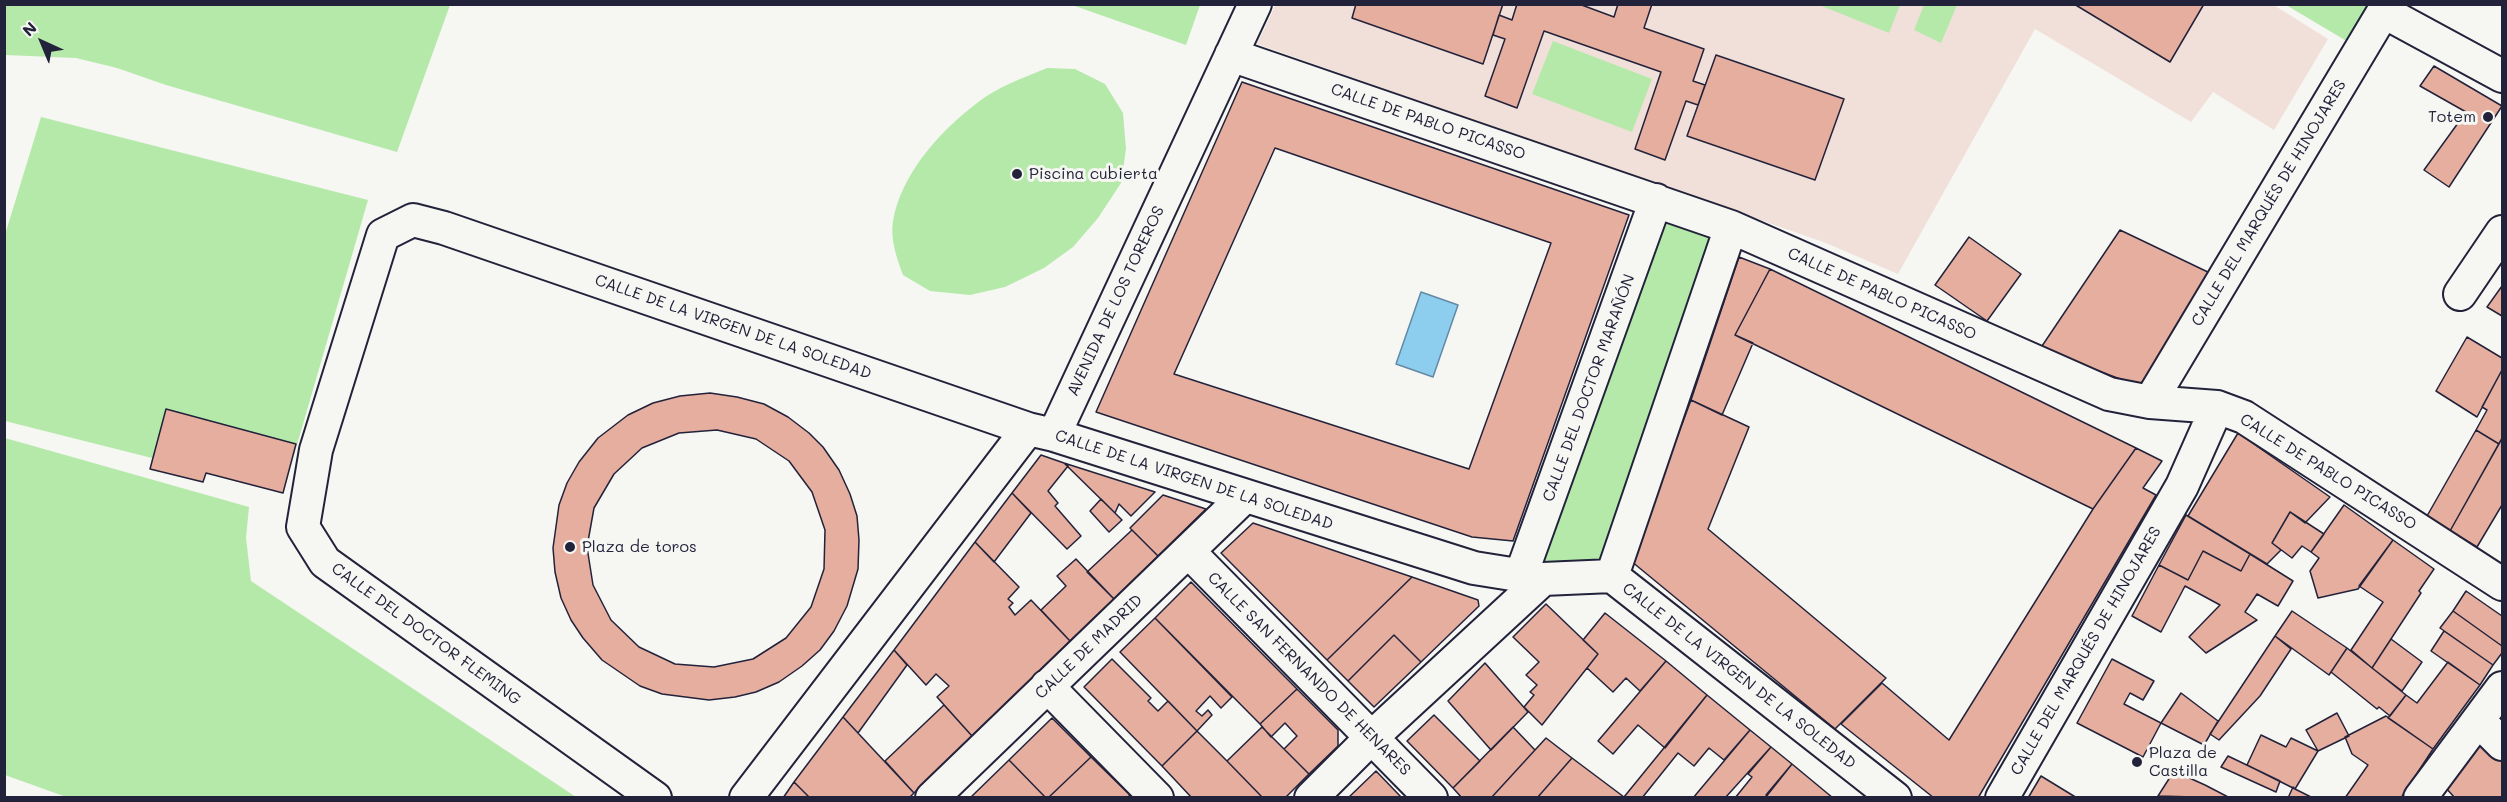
<!DOCTYPE html>
<meta charset="utf-8">
<style>
body{margin:0}
#map{position:relative;width:2507px;height:802px;overflow:hidden;background:#f6f6f2;font-family:Mali,sans-serif}
canvas{display:block}
.frame{position:absolute;inset:0;border:6px solid #22223b;pointer-events:none}
.north{position:absolute;left:12px;top:12px;width:60px;height:60px;-webkit-text-stroke:4px #f6f6f2;paint-order:stroke;rotate:316deg;font-size:16px;font-weight:700;line-height:24px;text-align:center;color:#22223b}
.north::after{content:'';display:block;margin:auto;width:21px;height:27px;background:#22223b;clip-path:polygon(50% 0,100% 100%,50% 72%,0 100%)}
</style>
<div id="map">
<canvas width="2507" height="802"></canvas>
<div class="frame"></div>
<div class="north">N</div>
</div>
<script>
const c = document.querySelector('canvas').getContext('2d');
c.lineJoin = 'round';
function fillPath(path, color) { c.fillStyle = color; c.fill(path, 'evenodd'); }
function trace(path, color, width, dash) { c.strokeStyle = color; c.lineWidth = width; c.lineCap = dash ? 'butt' : 'round'; c.setLineDash(dash || []); c.stroke(path); }
function label(font, color, halo, rows, align = 'center') {
  c.font = font + ' Mali,sans-serif'; c.lineWidth = 6; c.setLineDash([]); c.textBaseline = 'middle'; c.strokeStyle = halo; c.fillStyle = color; for (const [text, x, y, turn = 0] of rows) {
    c.save(); c.translate(x, y); c.rotate((+turn || 0) * Math.PI / 180); c.textAlign = isNaN(turn) ? turn : align; if (halo) c.strokeText(text, 0, 0); c.fillText(text, 0, 0); c.restore();
  }
}
fillPath(new Path2D(`
 M1276 4H2272L2328 39 2274 130 2213 92 2191 122 2035 29 1898 274 1826 243 1257 44Z`), '#f1e0d9');
fillPath(new Path2D(`
 M4 5 5 4 450 5 397 152 166 85 117 68 76 58 5 55Z
 M1072 5H1200L1186 45Z
 M1819 5H1900L1889 33Z
 M1924 5H1957L1941 43 1914 30Z
 M2286 5H2388L2360 49Z
 M1553 41 1652 79 1632 132 1532 94Z
 M1047 68 1075 69 1105 84 1123 113 1126 149 1121 183 1098 218 1073 247 1044 268 1005 287 970 295 930 291 903 275C897 259 890 239 893 221 901 174 940 131 977 103 997 87 1023 78 1047 68Z
 M41 117 368 200 283 493 206 473 203 482 150 469 152 458 5 421 4 238Z
 M1662 213 1717 232 1604 567H1534Z
 M5 438 249 507 246 538 251 581 576 797 69 798 5 775Z`), '#b5e9aa');
const water = new Path2D(`
 M1421 292 1458 305 1433 377 1396 364Z`);
fillPath(water, '#8dceee');
trace(water, '#6289a6', 1.5);
const building = new Path2D(`
 M1356 4H1503L1483 64 1352 18Z
 M1517 4H1579L1614 17 1618 4H1652L1644 28 1704 49 1693 81 1705 85 1698 105 1686 101 1665 160 1635 149 1661 72 1544 31 1517 108 1485 96 1505 39 1493 35 1499 15 1512 20Z
 M2074 4H2204L2170 62Z
 M1716 55 1844 99 1815 180 1687 136Z
 M2434 66 2502 106 2449 187 2424 170 2466 112 2420 86Z
 M1242 82 1629 215 1513 541 1472 537 1096 412ZM1275 148 1551 243 1469 469 1174 374Z
 M2120 230 2212 274 2144 388 2040 349Z
 M1969 237 2021 274 1987 321 1935 285Z
 M1739 257 1770 269 1735 335 1753 343 1722 415 1691 400Z
 M1770 269 2136 448 2093 509 1735 335Z
 M2502 286V316L2487 307Z
 M2467 337 2502 358V370L2477 417 2436 391Z
 M2502 370V438L2499 444 2476 430 2487 410 2482 407Z
 M710 393 737 397 764 404 788 417 809 433 823 447 839 470 850 494 857 516 859 540 858 569 847 606 834 631 820 650 802 666 779 682 756 692 735 697 709 700 662 694 640 686 602 660 583 638 571 620 561 598 555 572 553 548 559 505 567 483 579 462 598 438 628 415 653 403 680 396ZM717 430 756 439 789 461 812 492 825 530 824 569 811 607 786 638 753 659 714 667 675 664 639 647 611 620 593 585 587 547 594 508 614 474 642 448 679 433Z
 M1691 400 1749 427 1708 529 1886 678 1835 729 1631 561Z
 M166 409 296 444 283 493 206 473 203 482 150 469Z
 M2476 430 2499 444 2450 531 2427 516Z
 M2238 433 2330 497 2305 523 2290 512 2272 543 2281 550 2267 564 2188 516Z
 M2502 438V505L2477 547 2450 531Z
 M2136 448 2162 461 2143 488 2156 495 1978 798H1934L1841 724 1882 683 1949 740 2093 509Z
 M1041 455 1064 463 1068 466 1048 491 1058 503 1055 506 1081 536 1067 549 1012 493Z
 M1064 463 1155 492 1131 516 1119 504 1115 513Z
 M1012 493 1031 513 994 562 975 542Z
 M1163 495 1206 509 1158 556 1130 528Z
 M1101 499 1122 520 1109 532 1090 511Z
 M2344 505 2393 540 2358 589 2318 598 2310 571 2319 558 2311 552Z
 M2290 512 2324 534 2311 552 2302 546 2292 558 2272 543Z
 M2186 515 2250 554 2241 571 2203 551 2188 580 2159 565Z
 M1253 523 1412 577 1327 660 1221 553Z
 M1132 530 1158 556 1114 599 1087 572Z
 M2393 540 2434 569 2419 591 2421 593 2372 668 2351 650 2383 602 2359 586Z
 M975 542 1019 587 1008 599 1013 603 1009 607 1015 615 1031 600 1070 641 972 736 937 697 949 686 936 674 926 685 894 650Z
 M2203 551 2241 571 2250 554 2293 581 2278 606 2257 594 2245 612 2257 620 2206 653 2189 637 2220 605 2185 586 2161 632 2132 616 2159 565 2188 580Z
 M1076 559 1114 599 1070 641 1041 610 1066 586 1057 576Z
 M1412 577 1478 600 1479 606 1421 662 1394 635 1348 681 1327 660Z
 M1191 582 1297 689 1260 724 1155 618Z
 M2466 591 2502 616V646L2453 611Z
 M1546 604 1598 654 1542 725 1524 707 1534 695 1530 692 1537 685 1526 675 1539 662 1513 637Z
 M2292 611 2347 648 2329 675 2275 636Z
 M2453 611 2502 646V653L2493 665 2440 628Z
 M1605 613 1666 661 1640 691 1626 678 1613 692 1587 668 1598 654 1583 640Z
 M1155 618 1232 697 1221 708 1210 696 1196 711 1202 716 1208 710 1212 715 1197 731 1120 652Z
 M2444 631 2493 665 2480 685 2431 651Z
 M1394 635 1421 662 1374 707 1348 681Z
 M2275 636 2291 649 2260 696 2219 740 2210 734Z
 M2391 639 2422 662 2402 691 2372 668Z
 M2347 648 2406 695 2390 716 2379 707 2377 709 2331 672Z
 M894 650 907 665 858 733 843 717Z
 M1112 659 1151 698 1148 701 1158 711 1168 701 1197 731 1162 766 1084 687Z
 M2112 659 2154 681 2143 700 2130 693 2124 704 2161 723 2143 757 2077 723Z
 M1666 661 1707 695 1665 748 1638 725 1613 754 1598 741Z
 M2448 662 2480 685 2433 749 2388 718 2406 695 2417 703Z
 M1485 663 1528 712 1491 750 1448 701Z
 M1297 689 1338 730V746L1309 774 1284 749 1297 736 1285 723 1271 737 1260 724Z
 M2181 693 2218 721 2204 745 2161 723Z
 M1707 695 1750 730 1724 760 1709 748 1694 766 1678 753 1642 798 1624 797Z
 M944 705 972 736 914 793 885 761Z
 M2337 713 2349 736 2318 751 2306 730Z
 M1434 715 1480 761 1453 788 1407 741Z
 M2386 716 2433 749 2401 798H2345L2368 765 2352 754 2345 737Z
 M843 717 914 793 909 798H810L794 782Z
 M1052 718 1091 757 1048 798H1046L1009 760Z
 M1262 727 1309 774 1285 798H1263L1227 761Z
 M1513 727 1535 750 1491 798H1462L1453 788Z
 M1750 730 1771 747 1725 798H1693Z
 M1197 731 1227 761 1263 798H1192L1162 766Z
 M2261 735 2286 747 2291 738 2318 751 2295 789 2247 765Z
 M1546 738 1572 758 1537 798H1491Z
 M2482 742 2502 761V798H2455L2445 787Z
 M1771 747 1792 764 1765 798H1735L1752 777 1748 774Z
 M2228 756 2280 781 2276 792 2221 767Z
 M1091 757 1130 795 1127 798H1048Z
 M1572 758 1624 797V798H1537Z
 M1009 760 1046 798H970Z
 M1792 764 1833 798H1769L1766 795Z
 M1376 771 1402 798H1348Z
 M2174 771 2205 785 2230 798 2158 796Z
 M2041 776 2077 798H2028Z
 M794 782 810 798H783Z
 M2293 787 2295 789 2313 798H2288Z`);
fillPath(building, '#e6ae9e');
trace(building, '#22223b', 1.5);
const street = new Path2D(`
 M2384 12 2502 76
 M1231 55 1731 227 2109 394 2150 402 2217 407 2244 417 2502 584
 M2460 294 2502 232
 M2150 402 2388 4
 M1054 435 1255 4
 M1188 551 1431 798
 M1521 575 1656 200
 M1612 576 1731 227
 M1047 686 1157 798
 M2479 721 2502 744
 M655 798 325 562 303 527 316 450 383 235 413 220 444 228 1028 429 1054 435 1474 568 1543 579 1612 576 1895 798
 M746 798 1028 429
 M932 798 1245 496
 M1311 798 1372 737 1543 579
 M2002 798 2182 486 2217 407
 M2420 798 2502 688`);
trace(street, '#22223b', 36);
trace(street, '#f6f6f2', 32);
for (const [x, y, r, color] of [
 [2488,117,6,"#22223b"],
 [1017,174,6,"#22223b"],
 [570,547,6,"#22223b"],
 [2137,762,6,"#22223b"]
]) { const dot = new Path2D(); dot.arc(x, y, r, 0, 2 * Math.PI); c.fillStyle = color; c.fill(dot); trace(dot, '#f6f6f2', 2); }
label('16px', '#22223b', '#f6f6f2', [
 ["Totem",2476,117,"right"],
 ["Piscina cubierta",1029,174],
 ["Plaza de toros",582,547],
 ["Plaza de",2149,753],
 ["Castilla",2149,771]
], 'left');
label('16px', '#22223b', '#f6f6f2', [
 ["CALLE DE PABLO PICASSO",1428,122,19],
 ["CALLE DEL MARQUÉS DE HINOJARES",2269,203,-59],
 ["CALLE DE PABLO PICASSO",1882,294,24],
 ["AVENIDA DE LOS TOREROS",1116,301,-65],
 ["CALLE DE LA VIRGEN DE LA SOLEDAD",733,327,19],
 ["CALLE DEL DOCTOR MARAÑÓN",1589,388,-70],
 ["CALLE DE PABLO PICASSO",2328,472,32],
 ["CALLE DE LA VIRGEN DE LA SOLEDAD",1194,480,18],
 ["CALLE DEL DOCTOR FLEMING",426,634,36],
 ["CALLE DE MADRID",1089,647,-44],
 ["CALLE DEL MARQUÉS DE HINOJARES",2086,651,-60],
 ["CALLE SAN FERNANDO DE HENARES",1309,674,45],
 ["CALLE DE LA VIRGEN DE LA SOLEDAD",1739,676,38]
]);
</script>
